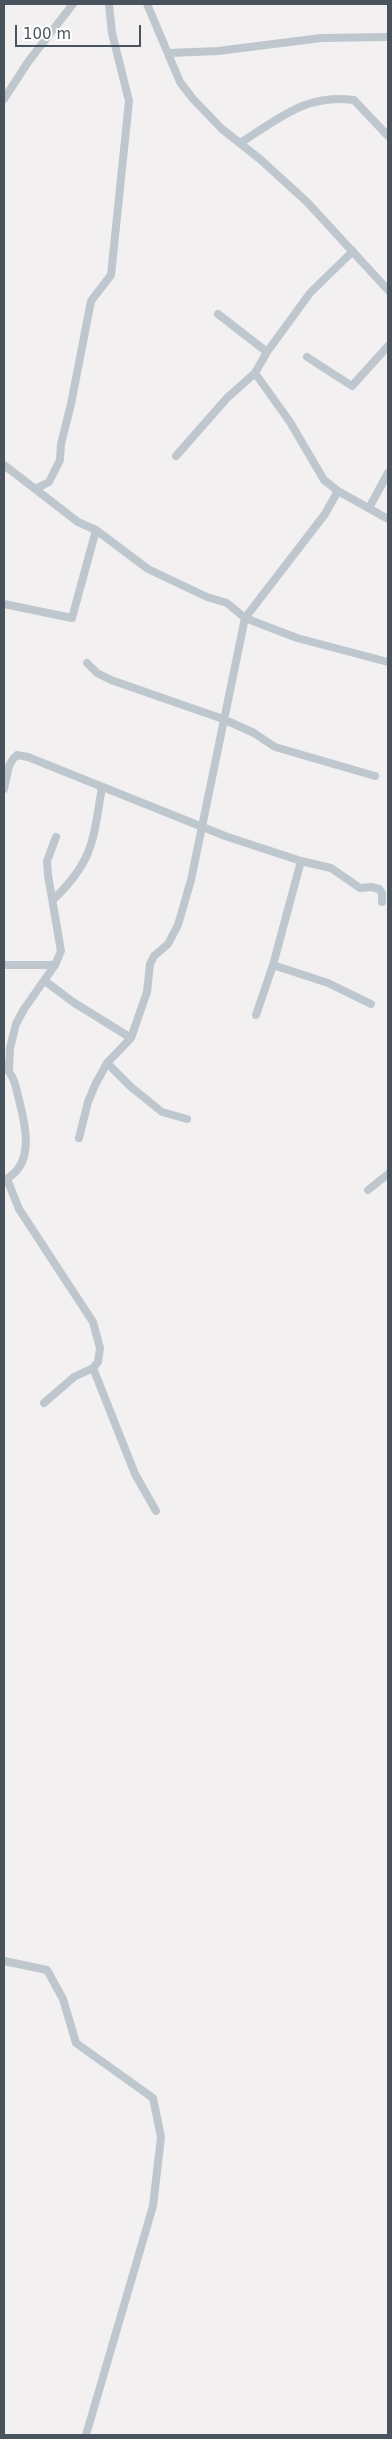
<!DOCTYPE html>
<style>
body{margin:0}
#map{position:relative;width:392px;height:2439px;overflow:hidden;background:#f2f0f0;font-family:"DejaVu Sans",sans-serif}
canvas{display:block}
.frame{position:absolute;inset:0;border:5px solid #49535d;pointer-events:none}
.scale{position:absolute;left:15px;top:25px;width:126px;height:22px;box-sizing:border-box;border:2px solid #49535d;border-top:0;padding-left:6px;font-size:15px;line-height:18px;white-space:nowrap;color:#49535d;-webkit-text-stroke:4px #fff;paint-order:stroke}
</style>
<div id="map">
<canvas width="392" height="2439"></canvas>
<div class="frame"></div>
<div class="scale">100 m</div>
</div>
<script>
const c = document.querySelector('canvas').getContext('2d');
c.lineJoin = 'round';
function trace(path, color, width, dash) { c.strokeStyle = color; c.lineWidth = width; c.lineCap = dash ? 'butt' : 'round'; c.setLineDash(dash || []); c.stroke(path); }
trace(new Path2D(`
 M147 4 180 82 193 99 222 129 261 160 307 202 388 290
 M169 53 218 51 321 38 388 37
 M4 99 28 62 73 4
 M240 143C279 119 306 93 354 100L388 136
 M218 314 267 352
 M307 357 352 386 388 346
 M255 373 290 422 324 480 338 491 388 519
 M176 456 227 398 255 373 267 352 310 293 353 251
 M4 465 78 522 96 530 148 569 207 597 227 603 245 618 297 638 388 662
 M35 489 49 482 60 460 61 444 71 404 91 301 111 275 129 101 112 33 109 4
 M369 508 388 473
 M4 604 72 618 96 530
 M87 663 97 673 111 680 223 719 254 733 275 747 375 776
 M4 789 9 766 13 759 17 755 28 757 225 836 301 861 331 868 360 888 371 887 379 889 382 893V902
 M54 899C94 860 93 840 102 787
 M4 965H55
 M273 965 328 983 371 1004
 M45 981 73 1002 131 1038
 M256 1015 273 965 301 861
 M107 1063 131 1087 162 1112 187 1119
 M4 1066C14 1075 16 1087 19 1100 26 1126 35 1166 4 1180
 M9 1070 10 1048 16 1024 24 1009 55 965 61 951 48 875 47 861 56 837
 M79 1138 88 1102 95 1085 107 1063 131 1038 147 992 150 964 154 956 168 944 178 925 191 880 245 618 325 514 338 491
 M7 1179 19 1209 93 1322 100 1348 98 1362 93 1368 74 1377 44 1403
 M368 1190 388 1174
 M93 1368 135 1474 156 1511
 M4 1961 47 1970 63 1999 76 2043 153 2098 161 2137 153 2206 86 2435`), '#bfc7ce', 8);
</script>
